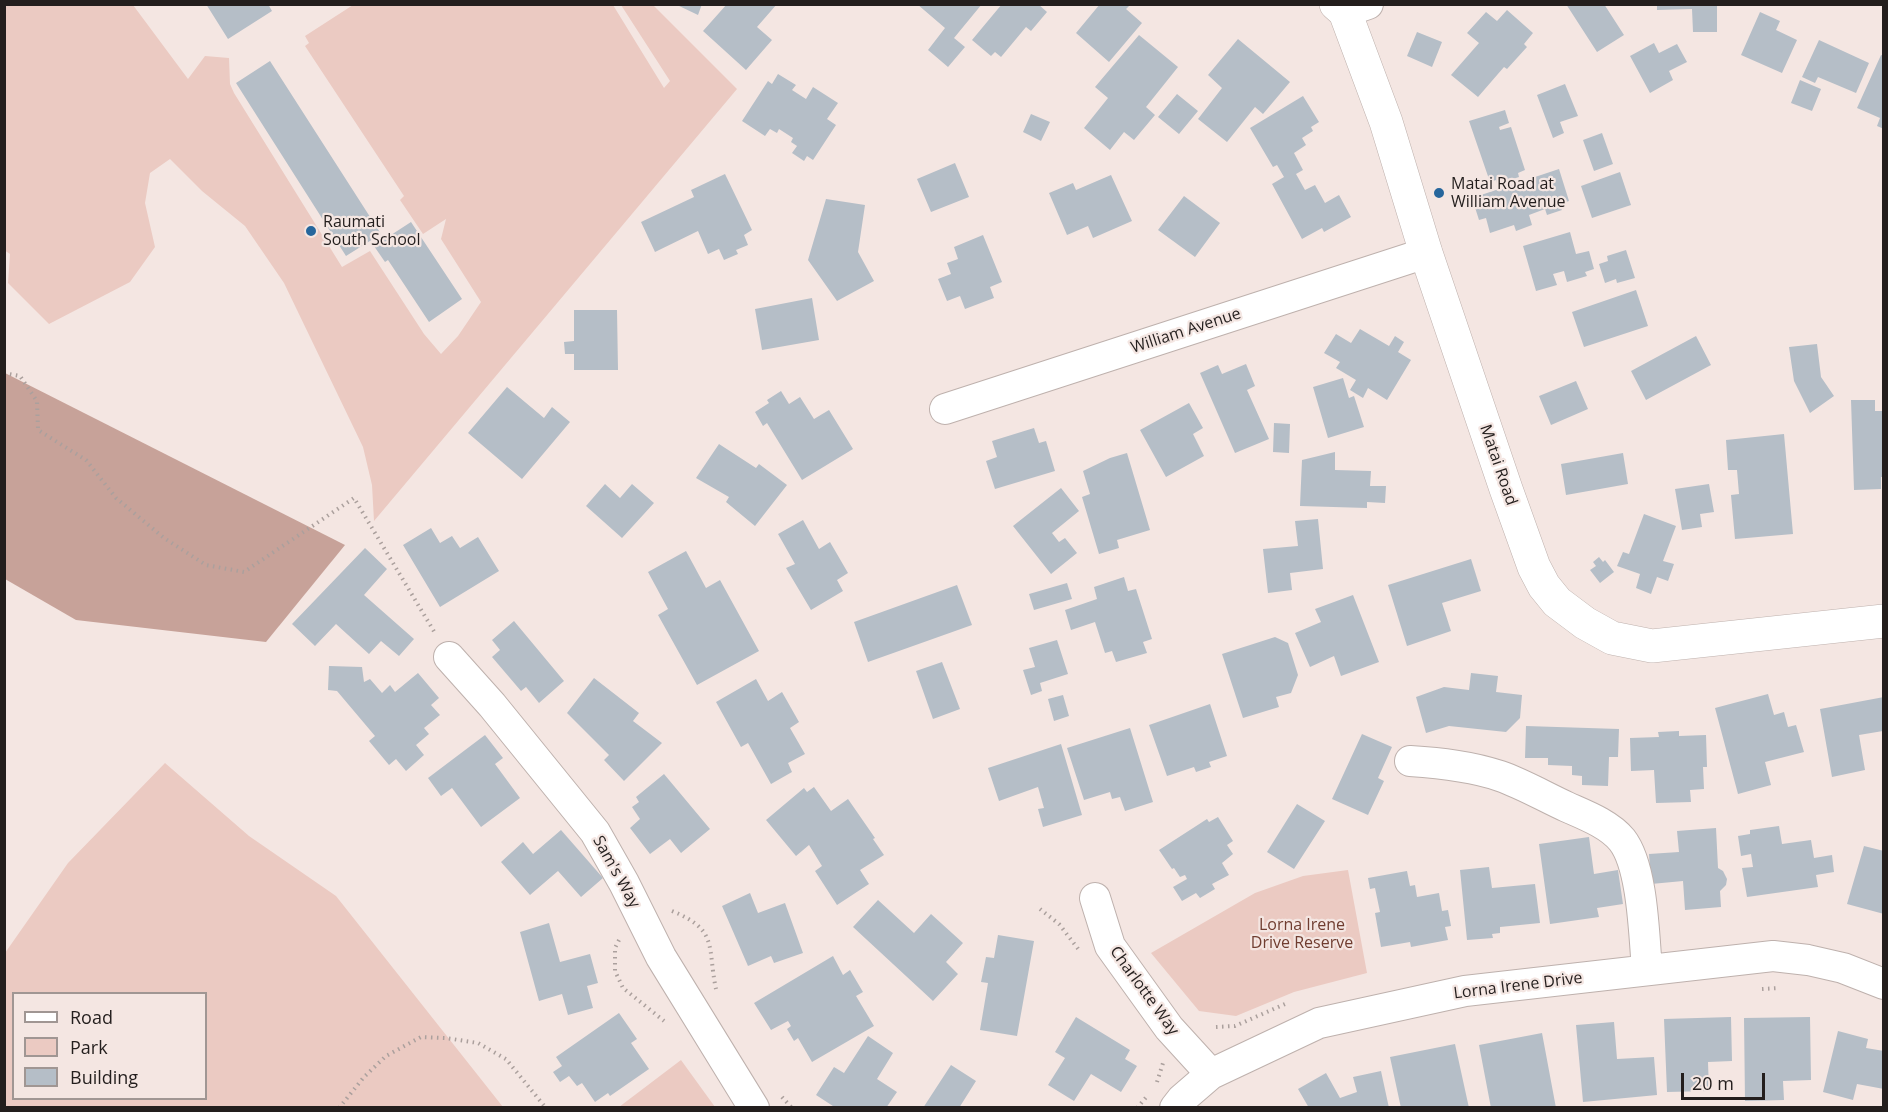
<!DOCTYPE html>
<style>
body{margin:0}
#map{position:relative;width:1888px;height:1112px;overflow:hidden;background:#f4e6e2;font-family:"Open Sans",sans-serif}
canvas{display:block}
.frame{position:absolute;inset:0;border:6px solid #231e1d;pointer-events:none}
.legend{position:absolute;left:12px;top:992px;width:195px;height:108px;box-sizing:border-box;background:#f4e6e2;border:2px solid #a09693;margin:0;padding:8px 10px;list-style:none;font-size:18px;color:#231e1d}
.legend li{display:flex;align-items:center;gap:12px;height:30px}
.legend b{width:30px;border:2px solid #a09693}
.scale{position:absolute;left:1681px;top:1073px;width:84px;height:27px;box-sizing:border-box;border:3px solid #231e1d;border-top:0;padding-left:8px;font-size:18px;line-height:21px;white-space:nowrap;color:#231e1d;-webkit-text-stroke:4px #f4e6e2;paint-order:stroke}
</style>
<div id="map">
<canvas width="1888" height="1112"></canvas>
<div class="frame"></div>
<ul class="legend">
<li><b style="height:8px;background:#fff"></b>Road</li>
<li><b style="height:16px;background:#ebcac2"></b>Park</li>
<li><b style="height:16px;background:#b5bec7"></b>Building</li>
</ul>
<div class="scale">20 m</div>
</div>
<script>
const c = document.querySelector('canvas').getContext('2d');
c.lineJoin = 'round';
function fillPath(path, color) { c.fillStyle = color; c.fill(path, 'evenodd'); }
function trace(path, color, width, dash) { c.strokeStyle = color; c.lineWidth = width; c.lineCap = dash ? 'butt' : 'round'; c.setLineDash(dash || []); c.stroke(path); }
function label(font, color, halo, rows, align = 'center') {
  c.font = font + ' "Open Sans",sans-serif'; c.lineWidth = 4.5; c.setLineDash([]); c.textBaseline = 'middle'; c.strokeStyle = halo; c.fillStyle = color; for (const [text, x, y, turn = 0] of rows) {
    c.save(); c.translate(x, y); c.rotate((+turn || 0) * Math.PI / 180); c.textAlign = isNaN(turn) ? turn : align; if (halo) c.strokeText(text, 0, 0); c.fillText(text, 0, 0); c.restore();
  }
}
fillPath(new Path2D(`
 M5 4 133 5 188 79 205 56 229 58 230 84 234 93 342 267 370 251 424 334 441 354 458 336 481 302 441 239 446 219 423 234 400 200 404 196 305 46 309 43 305 36 353 5H613L664 88 670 81 621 5H653L737 89 374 521 372 485 363 447 284 283 245 226 202 191 170 159 150 173 145 203 155 247 130 282 49 324 8 283 10 254 4 250Z
 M165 763 249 836 336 896 503 1107H5V953L68 863ZM14 994H206V1098H14Z
 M1348 870 1367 973 1294 992 1236 1016 1199 1011 1151 953 1255 893 1303 876Z
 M681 1060 715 1107H619Z`), '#ebcac2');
fillPath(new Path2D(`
 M4 373H5L345 545 266 642 76 620 5 579Z`), '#c7a299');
fillPath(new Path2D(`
 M206 4H268L272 11 228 39Z
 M675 4H702L698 15Z
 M727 4H777L757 27 772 40 746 70 703 31Z
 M917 4H982L954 38 965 47 948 67 928 50 945 28Z
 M1002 4H1038L1047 12 1031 31 1026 27 1001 57 995 52 991 56 972 40Z
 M1100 4H1131L1126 9 1142 23 1109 62 1076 33Z
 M1566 4H1604L1624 35 1597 52Z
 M1657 4H1717V32H1693L1692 9 1657 10Z
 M1507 10 1533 33 1524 44 1527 47 1507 69 1504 67 1478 97 1451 75 1479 43 1467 33 1486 12 1497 21Z
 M1760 12 1780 21 1776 30 1797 40 1782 73 1741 55Z
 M1417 32 1442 42 1432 67 1407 56Z
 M1139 35 1178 67 1146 107 1155 115 1134 140 1124 132 1110 150 1084 128 1108 98 1095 87Z
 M1238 39 1290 82 1263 114 1255 107 1227 142 1198 119 1222 88 1208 75Z
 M1819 40 1869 63 1856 93 1818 77 1815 83 1802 77Z
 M1654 43 1659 53 1677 44 1687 62 1669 71 1673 80 1650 93 1630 56Z
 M1881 55 1884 56V129L1877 126 1880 118 1857 108Z
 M270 61 381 234 346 256 236 83Z
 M778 74 796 85 792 90 806 99 813 87 838 103 827 119 836 125 813 160 807 156 804 161 792 153 797 146 791 142 793 138 779 129 777 133 770 129 765 136 742 121 768 81 772 84Z
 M1800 80 1821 89 1812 111 1791 103Z
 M1565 84 1578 116 1560 122 1564 133 1553 138 1537 95Z
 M1177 94 1198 111 1179 134 1158 117Z
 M1303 96 1319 122 1311 127 1313 131 1302 138 1306 145 1294 153 1303 170 1296 174 1305 190 1315 185 1325 203 1339 195 1351 217 1324 232 1322 228 1302 239 1272 184 1284 177 1277 165 1273 167 1250 128Z
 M1505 110 1509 123 1499 127 1500 130 1511 127 1525 170 1518 173 1519 177 1497 184 1496 180 1490 182 1469 121Z
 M1031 114 1050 122 1041 141 1023 132Z
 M1602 133 1613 164 1594 171 1583 140Z
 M955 163 969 197 931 212 917 179Z
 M1559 169 1569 201 1560 204 1562 210 1547 215 1545 209 1529 215 1532 225 1516 231 1514 225 1490 233 1486 218 1479 220 1472 198Z
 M1620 172 1631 205 1592 218 1581 186Z
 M725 174 752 230 744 235 748 245 736 250 738 254 724 260 719 249 708 254 698 231 655 252 641 222 694 197 691 190Z
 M1111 175 1132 221 1093 238 1088 226 1067 235 1049 193 1073 183 1076 190Z
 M1184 196 1220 223 1195 257 1158 230Z
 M826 199 865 205 858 252 874 281 837 301 808 260Z
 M411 222 462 299 429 322 388 260 385 262 374 246Z
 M1570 232 1576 254 1589 251 1594 269 1585 272 1587 276 1567 282 1564 271 1553 274 1557 285 1536 291 1523 246Z
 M983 235 1002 282 990 287 994 298 965 309 960 296 947 301 938 279 951 274 947 263 958 259 954 247Z
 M1626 250 1635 278 1617 283 1616 279 1605 283 1599 264 1608 261 1607 256Z
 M1636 290 1648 326 1584 347 1572 312Z
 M812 298 819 340 762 350 755 309Z
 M574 310H617L618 370H574V354H565L564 342 574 341Z
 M1360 329 1389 346 1395 336 1404 342 1398 352 1411 360 1387 400 1368 388 1363 398 1350 390 1356 380 1336 368 1340 362 1324 353 1336 334 1351 343Z
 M1696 336 1711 365 1646 400 1631 371Z
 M1817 344 1821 377 1834 396 1810 413 1794 381 1789 347Z
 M1246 364 1255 386 1247 390 1269 439 1235 453 1200 373 1218 365 1222 374Z
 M1343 378 1349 398 1354 396 1364 427 1328 438 1313 387Z
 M1576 381 1588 409 1551 425 1539 396Z
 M507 387 544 418 552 407 570 422 522 479 468 433Z
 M781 391 789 404 800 397 814 419 829 410 853 449 802 480 767 423 763 426 755 412 769 403 767 400Z
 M1851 400H1875V411H1884V477H1881V489L1854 490Z
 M1189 403 1203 428 1193 434 1204 456 1166 477 1140 430Z
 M1274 423 1290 424 1289 453 1273 452Z
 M1034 428 1039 443 1046 441 1055 471 995 489 986 461 997 457 992 441Z
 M1784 434 1793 534 1735 539 1731 495 1739 494 1737 470H1728L1726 440Z
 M719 444 756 468 759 464 787 485 755 526 726 502 729 497 696 478Z
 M1335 452V470L1371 471 1370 486H1386L1385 503 1367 502V508L1300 506 1302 460Z
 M1127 453 1150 530 1117 540 1119 548 1099 554 1082 497 1090 494 1083 471 1110 458Z
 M1623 453 1628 484 1566 495 1561 464Z
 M605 484 620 498 632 484 654 503 622 538 586 506Z
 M1709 484 1714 512 1700 514 1702 527 1682 530 1675 489Z
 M1061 488 1079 511 1052 533 1059 542 1065 538 1077 553 1051 574 1013 526Z
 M1644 514 1676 526 1663 561 1674 564 1668 581 1657 577 1651 594 1636 588 1640 574 1617 566 1623 552 1629 554Z
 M1318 519 1323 569 1290 573 1292 590 1268 593 1263 549 1298 546 1295 521Z
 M803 520 819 549 830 542 848 573 837 580 843 591 811 610 786 568 795 564 778 534Z
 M431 528 440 543 452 536 460 548 478 537 499 571 440 607 403 545Z
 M365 548 387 569 364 595 414 639 399 656 381 641 369 654 336 624 315 646 292 624Z
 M686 551 706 588 720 580 759 651 697 685 658 615 668 609 648 572Z
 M1599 557 1603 562 1605 560 1614 572 1600 583 1590 570 1596 566 1593 562Z
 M1471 559 1481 591 1442 603 1451 631 1407 646 1388 585Z
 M1124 577 1128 591 1136 589 1152 639 1143 642 1147 653 1116 662 1112 651 1105 653 1095 622 1071 630 1065 610 1097 599 1094 587Z
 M1067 583 1072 599 1034 610 1029 594Z
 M957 585 972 625 868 662 854 622Z
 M1353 595 1379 662 1341 676 1334 656 1310 667 1295 633 1321 622 1315 609Z
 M514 621 564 681 539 703 526 687 521 691 492 657 500 650 492 640Z
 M1275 637 1288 643 1298 675 1291 693 1276 697 1279 707 1243 718 1222 654Z
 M1057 640 1068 674 1040 683 1042 691 1031 695 1023 670 1035 667 1029 648Z
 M942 662 960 709 933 719 916 671Z
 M329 666 362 667 364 682 370 679 382 693 390 685 395 692 418 673 439 698 431 705 440 715 424 728 429 734 416 745 424 755 406 771 396 759 389 765 369 741 375 736 337 691 328 690Z
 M1471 673 1498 676 1496 692 1522 695 1520 718 1506 732 1449 726 1426 733 1416 697 1444 687 1469 690Z
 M594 678 639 713 633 721 662 743 624 781 604 760 609 755 567 713Z
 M756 679 768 701 782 692 799 722 790 728 805 754 788 763 792 772 771 784 748 743 741 747 716 702Z
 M1768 694 1774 715 1784 712 1788 727 1796 725 1804 752 1765 762 1771 785 1738 794 1715 708Z
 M1063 695 1069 716 1054 721 1048 699Z
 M1884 697 1883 731 1859 735 1865 770 1832 777 1820 709Z
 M1210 704 1227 756 1209 762 1211 767 1196 772 1194 767 1167 776 1149 725Z
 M1526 726 1619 729 1618 757H1609L1608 786 1582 785V776L1572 775V766L1548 765V758H1525Z
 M1130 728 1153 802 1125 811 1120 797 1112 799 1110 792 1084 800 1067 748Z
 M1679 731V736L1706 735 1707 767H1703L1704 789 1690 790 1691 802 1656 803 1654 770 1631 771 1630 738 1659 737 1658 732Z
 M1362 734 1392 747 1378 778 1384 781 1368 815 1332 799Z
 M485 735 503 758 495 764 520 798 481 827 452 788 441 796 428 778Z
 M1061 744 1082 815 1043 827 1038 809 1044 808 1038 787 999 801 988 768Z
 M664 774 710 829 681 853 670 839 650 854 630 828 640 819 632 807 639 802 636 797Z
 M814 787 831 811 848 799 875 838 873 839 884 855 860 870 869 884 837 905 815 871 822 866 809 845 796 856 766 820 804 788 807 792Z
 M1297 804 1325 821 1294 869 1267 852Z
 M1218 817 1233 841 1227 845 1233 854 1222 863 1229 875 1212 884 1215 889 1200 898 1196 893 1182 901 1173 887 1187 879 1185 875 1180 877 1174 868 1172 869 1159 850 1207 819 1209 822Z
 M1779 826 1782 844 1811 840 1814 858 1832 855 1834 872 1816 875 1818 887 1747 897 1742 868 1753 867 1751 854 1741 856 1738 836 1750 834V830Z
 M1716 828 1718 868 1723 871 1727 879 1726 885 1720 891 1721 907 1685 910 1683 881 1651 884 1649 854 1679 852 1677 831Z
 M561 830 603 878 581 897 558 871 530 895 501 862 523 842 533 854Z
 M1589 837 1594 874 1618 870 1623 904 1597 908 1599 917 1550 924 1539 844Z
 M1864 846 1884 851V914L1847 904Z
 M1489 867 1492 888 1535 884 1540 923 1500 927V933L1492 934 1493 938 1467 940 1460 870Z
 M1407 871 1410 886 1415 885 1417 897 1439 893 1442 911 1448 910 1451 926 1445 927 1448 940 1411 947 1410 942 1381 947 1375 913 1380 912 1375 888 1370 889 1368 878Z
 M750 893 758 913 785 903 803 953 774 963 771 956 748 966 722 906Z
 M878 900 914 933 931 914 963 943 946 962 958 974 933 1001 853 927Z
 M549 923 560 962 590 954 598 983 587 986 593 1008 568 1015 562 994 539 1001 520 932Z
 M998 935 1034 941 1017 1036 980 1030 988 983 981 982 986 957 994 958Z
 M833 956 843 975 850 970 863 992 856 996 874 1026 812 1062 798 1038 794 1041 787 1029 791 1026 788 1021 771 1030 754 1003Z
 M619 1013 637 1039 631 1043 649 1069 610 1096 608 1093 595 1102 582 1083 577 1086 569 1076 560 1082 553 1072 562 1066 556 1057Z
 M1076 1017 1130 1050 1125 1059 1137 1066 1121 1092 1091 1074 1074 1101 1048 1085 1065 1058 1055 1052Z
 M1731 1017 1732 1061 1708 1062 1709 1091 1667 1092 1664 1019Z
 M1810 1017 1811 1080 1783 1081 1784 1100 1745 1101 1744 1018Z
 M1614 1022 1617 1059 1654 1057 1657 1095 1583 1102 1576 1025Z
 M1838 1031 1868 1039 1866 1048 1884 1051V1089L1857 1084 1853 1100 1823 1092Z
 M1542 1033 1556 1108H1491L1479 1045Z
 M868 1036 893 1053 877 1079 897 1092 886 1108H836L816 1095 834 1067 844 1073Z
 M1455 1044 1469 1108H1401L1390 1057Z
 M951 1065 976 1081 959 1108H923Z
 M1381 1071 1389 1108H1309L1298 1089 1326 1073 1340 1098 1357 1092 1353 1077Z`), '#b5bec7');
const minor = new Path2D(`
 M1345 12 1368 4
 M945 409 1426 253
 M449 657 492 705 595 832 624 883 661 957 754 1108
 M1410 761C1440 763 1471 766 1500 776 1523 784 1545 797 1567 807 1585 815 1609 824 1622 840 1643 867 1644 936 1647 970
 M1095 898 1110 946 1169 1028 1211 1074
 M1175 1108 1182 1099 1211 1074 1319 1023 1465 991 1773 956 1808 960 1843 968 1884 984`);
const tertiary = new Path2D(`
 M1336 4 1345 12 1386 122 1426 253 1506 489 1534 567 1544 586 1557 602 1585 623 1612 638 1652 646 1884 621`);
trace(minor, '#beb1ad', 32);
trace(tertiary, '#beb1ad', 34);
trace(new Path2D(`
 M4 373 20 376 37 401 38 430 86 460 116 498 164 538 206 565 244 572 354 498 435 633
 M1040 909 1059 924 1079 950
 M672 911C719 930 707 947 716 989
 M619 940 615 948V971L623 988 664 1021
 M1762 989 1779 988
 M1216 1027 1235 1026 1285 1004
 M1157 1082 1163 1063
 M782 1097 792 1108
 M339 1108 364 1077 386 1056 421 1037 446 1038 478 1043 506 1059 546 1108
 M1137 1108 1148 1095`), '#aba09d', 4, [1.5, 4.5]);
trace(minor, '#fff', 30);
trace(tertiary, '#fff', 33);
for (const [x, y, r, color] of [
 [1439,193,6,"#26669c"],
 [311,231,6,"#26669c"]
]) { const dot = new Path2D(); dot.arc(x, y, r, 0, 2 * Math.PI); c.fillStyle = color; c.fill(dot); trace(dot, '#f4e6e2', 2); }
label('16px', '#231e1d', '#f4e6e2', [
 ["Matai Road at",1451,184],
 ["William Avenue",1451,202],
 ["Raumati",323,222],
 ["South School",323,240]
], 'left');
label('16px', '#231e1d', '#f4e6e2', [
 ["William Avenue",1186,331,-18],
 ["Matai Road",1498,465,71],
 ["Sam's Way",616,872,61],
 ["Lorna Irene Drive",1518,986,-7],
 ["Charlotte Way",1144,991,54]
]);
label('16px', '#703d30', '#f4e6e2', [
 ["Lorna Irene",1302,925],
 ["Drive Reserve",1302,943]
]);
</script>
